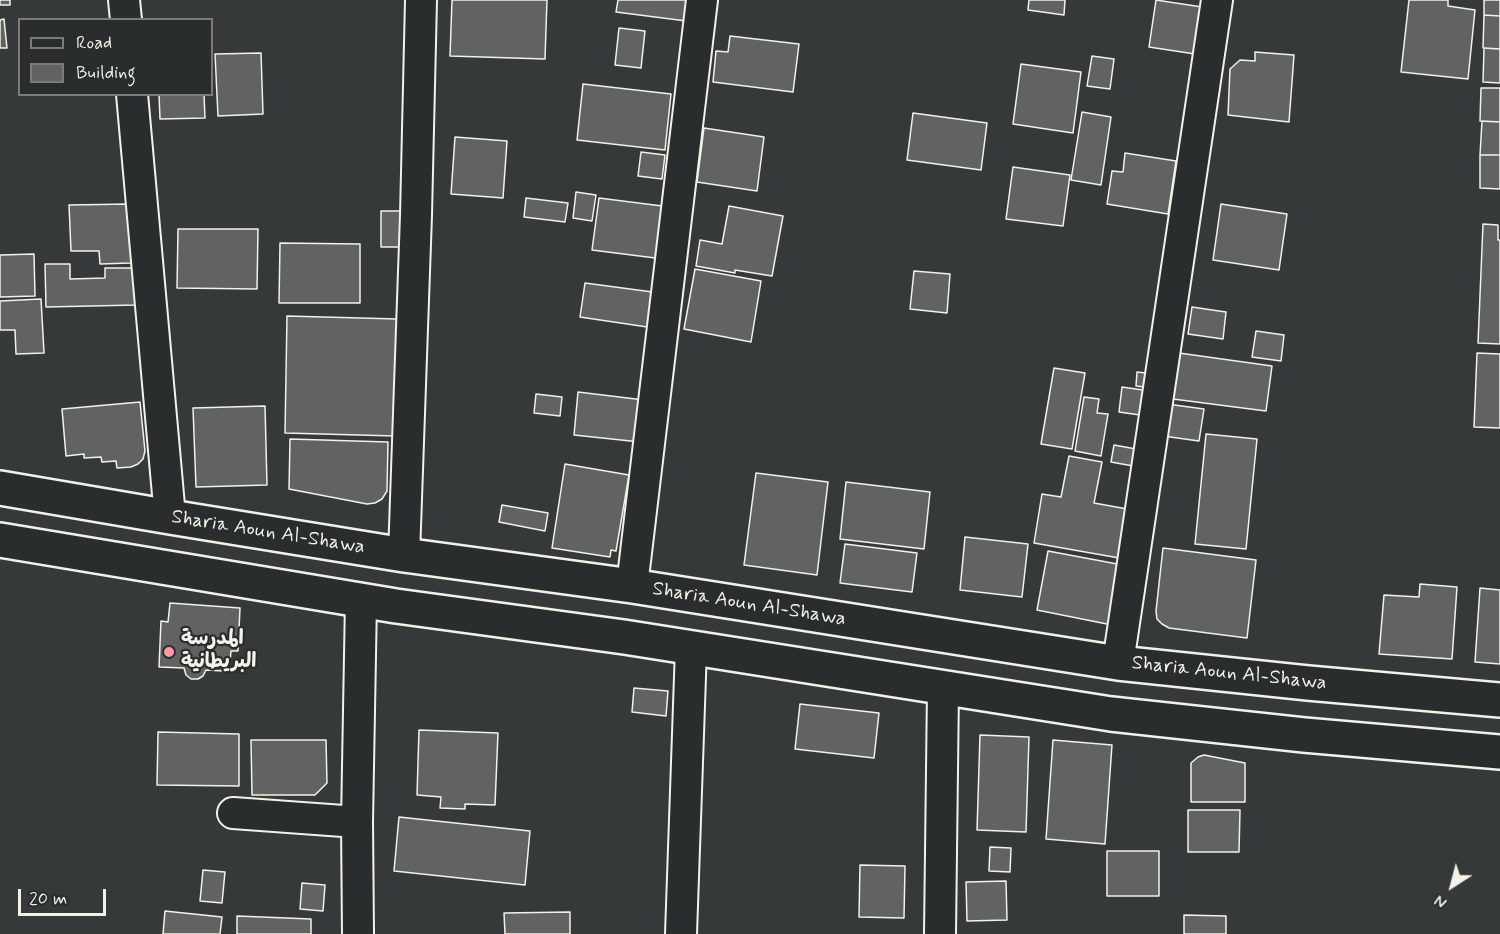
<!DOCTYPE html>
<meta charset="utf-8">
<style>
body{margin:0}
#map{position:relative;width:1500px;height:934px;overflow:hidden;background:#363939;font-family:Mynerve,sans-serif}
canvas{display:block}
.legend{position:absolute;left:18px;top:18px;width:195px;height:78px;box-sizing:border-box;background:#2a2d2e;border:2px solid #7b7b78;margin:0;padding:8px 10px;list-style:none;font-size:18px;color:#f4f1e8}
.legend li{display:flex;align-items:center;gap:12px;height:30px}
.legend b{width:30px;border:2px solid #7b7b78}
.north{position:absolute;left:1422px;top:856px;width:60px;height:60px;-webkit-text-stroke:4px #2a2d2e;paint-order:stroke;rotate:216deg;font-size:16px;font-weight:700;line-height:24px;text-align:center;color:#f4f1e8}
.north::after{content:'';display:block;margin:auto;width:21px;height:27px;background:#f4f1e8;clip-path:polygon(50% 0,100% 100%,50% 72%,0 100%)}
.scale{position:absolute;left:18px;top:889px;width:88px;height:27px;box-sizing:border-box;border:3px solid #f4f1e8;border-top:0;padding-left:8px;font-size:18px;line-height:21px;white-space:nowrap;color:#f4f1e8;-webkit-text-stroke:4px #2a2d2e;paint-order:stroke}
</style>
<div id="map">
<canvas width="1500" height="934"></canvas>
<ul class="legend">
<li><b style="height:8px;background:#2a2d2e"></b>Road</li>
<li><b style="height:16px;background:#616362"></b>Building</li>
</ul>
<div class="north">N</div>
<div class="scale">20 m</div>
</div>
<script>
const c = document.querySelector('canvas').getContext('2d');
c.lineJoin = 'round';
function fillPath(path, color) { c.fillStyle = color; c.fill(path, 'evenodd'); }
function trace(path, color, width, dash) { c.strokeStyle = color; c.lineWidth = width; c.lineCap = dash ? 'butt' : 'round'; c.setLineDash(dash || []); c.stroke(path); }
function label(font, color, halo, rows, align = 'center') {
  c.font = font + ' Mynerve,"Playpen Sans Arabic",sans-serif'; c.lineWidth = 4.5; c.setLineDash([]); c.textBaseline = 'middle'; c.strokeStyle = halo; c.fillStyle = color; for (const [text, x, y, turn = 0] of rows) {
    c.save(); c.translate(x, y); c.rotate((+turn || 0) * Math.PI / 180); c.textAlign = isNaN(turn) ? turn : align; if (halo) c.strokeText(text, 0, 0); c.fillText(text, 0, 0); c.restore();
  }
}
const building = new Path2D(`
 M0 0H10V5H0Z
 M452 0H547L545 59 450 56Z
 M618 0H696L694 22 616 12Z
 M1029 0H1065L1064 15 1028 10Z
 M1156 0 1202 7 1195 54 1149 47Z
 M1409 0H1448V6L1475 10 1468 79 1401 72Z
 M1484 0H1500V16L1484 15Z
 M1484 15 1500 16V49L1483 48Z
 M4 19 7 48H0V20Z
 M619 28 645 31 641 68 615 65Z
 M730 36 799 44 793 92 713 82 716 51 728 52Z
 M1484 48 1500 49V83L1483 82Z
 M1255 52 1294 55 1289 122 1228 115 1230 69 1240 60 1255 61Z
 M261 53 263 114 218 116 215 54Z
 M1092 56 1114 59 1110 89 1087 86Z
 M1021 64 1081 72 1073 133 1013 124Z
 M583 84 671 94 665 150 577 140Z
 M1481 88H1500V122L1480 121Z
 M159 94H204L205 118 160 119Z
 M1082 112 1111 117 1101 185 1071 180Z
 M913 113 987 123 981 170 907 160Z
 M1482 121 1500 122V155H1480Z
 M704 128 764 137 757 191 697 182Z
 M455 137 507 141 503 198 451 194Z
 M641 152 665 155 662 179 638 176Z
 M1125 153 1176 161 1168 214 1107 204 1112 171 1123 172Z
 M1480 155H1500V189L1480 188Z
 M1013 167 1070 175 1063 226 1006 219Z
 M576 192 596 195 592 221 573 218Z
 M526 198 568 203 565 222 524 217Z
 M599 198 670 207 663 259 592 250Z
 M129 204 131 263 100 264 99 251H71L69 205Z
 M1221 204 1287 214 1279 270 1213 260Z
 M729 206 783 216 772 276 735 270V273L696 266 700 240 722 244Z
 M381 211H407L406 247H381Z
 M1483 224 1498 225V240H1500V344L1478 343Z
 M178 229H258L257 289 177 288Z
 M280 243 360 244V303H279Z
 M34 254 35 296 0 297V255Z
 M45 264H70V279L105 278V268H135L136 305 46 307Z
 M695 269 761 281 751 342 684 329Z
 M914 271 950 274 947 313 910 309Z
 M585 283 660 293 654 328 580 317Z
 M41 299 44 353 16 354 15 330H0V301Z
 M1192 307 1226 312 1223 339 1188 334Z
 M287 316 397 319 395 436 285 433Z
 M1256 331 1284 335 1281 361 1252 357Z
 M1179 353 1272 366 1266 411 1173 399Z
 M1477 353 1500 354V428L1474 427Z
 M1054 368 1085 373 1072 449 1041 444Z
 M1137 372 1155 374 1153 388 1136 386Z
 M1122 387 1150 391 1147 416 1119 412Z
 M578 392 644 400 640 442 574 435Z
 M536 394 562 397 560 416 534 413Z
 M1084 397 1099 399 1097 413 1108 414 1101 456 1075 451Z
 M140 402 145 451 143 459 138 464 131 467 117 468 116 461 102 462 101 457 84 458V454L66 456 62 409Z
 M1167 404 1204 409 1199 441 1163 436Z
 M265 406 267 485 196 487 193 408Z
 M1206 434 1257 439 1246 549 1195 544Z
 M290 439 388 442 387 491 382 499 375 503 367 504 289 489Z
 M1114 445 1136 449 1133 466 1111 462Z
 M1069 456 1102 462 1094 503 1133 510 1125 559 1034 543 1042 494 1061 497Z
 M565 464 629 475 616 551 611 550 610 557 552 548Z
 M756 473 828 482 817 575 744 565Z
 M846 482 930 492 924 549 840 539Z
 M502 505 548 513 545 531 499 522Z
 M965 537 1028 544 1022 597 960 590Z
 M845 544 917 553 912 592 840 583Z
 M1163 548 1256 560 1247 638 1169 628 1162 624 1157 619 1156 611Z
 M1048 551 1128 566 1117 626 1037 610Z
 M1420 584 1457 587 1452 659 1379 654 1384 595 1419 597Z
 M1480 588 1500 590V664L1475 662Z
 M170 603 240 608 238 651H231L230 662 223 661V671L206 670 203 676 198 679H191L186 675 184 668 159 667 161 621 168 622Z
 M634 688 668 691 666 716 632 712Z
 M800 704 879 713 874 758 795 749Z
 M419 730 498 733 495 805 465 804V809L440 808 441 797 417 795Z
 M158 732 239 734V786L157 785Z
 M980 735 1029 737 1026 832 977 830Z
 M251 740H326L327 783 315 795H252Z
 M1053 740 1112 745 1105 844 1046 839Z
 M1204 755 1245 763V802H1191V763L1198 757Z
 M1188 810H1240L1239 852H1188Z
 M399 817 530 831 525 885 394 871Z
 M990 847 1011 848 1010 872 989 871Z
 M1107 851H1159V896H1107Z
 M860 865 905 866 904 918 859 917Z
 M203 870 225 872 222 903 200 901Z
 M1006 881 1007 920 967 921 966 882Z
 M302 883 325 885 323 911 300 909Z
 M165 911 222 917 220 934H163Z
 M570 912V934H505L504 913Z
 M1184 915 1226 916V934H1184Z
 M237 916 311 919V934H237Z`);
fillPath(building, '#616362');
trace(building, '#f4f1e8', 1.5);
const minor = new Path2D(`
 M124 0 126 20
 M132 94 170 517
 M404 555 416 215 421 0
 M632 586 702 0
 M1118 663 1217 0
 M233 813 357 822
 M358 934 357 822 361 600
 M681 934 691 648
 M940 934 943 688`);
const major = new Path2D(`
 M0 488 170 517 404 555 632 586 1118 663 1308 683 1500 700
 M0 540 396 606 624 637 1111 714 1304 735 1500 752`);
trace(minor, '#f4f1e8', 34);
trace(major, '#f4f1e8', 38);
trace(minor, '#2a2d2e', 30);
trace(major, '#2a2d2e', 33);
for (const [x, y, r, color] of [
 [169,652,6,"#ff9aa2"]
]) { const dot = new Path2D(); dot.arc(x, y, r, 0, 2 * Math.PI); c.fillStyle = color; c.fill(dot); trace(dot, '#2a2d2e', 2); }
label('20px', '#f4f1e8', '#2a2d2e', [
 ["Sharia Aoun Al-Shawa",268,533,9],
 ["Sharia Aoun Al-Shawa",749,605,9],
 ["Sharia Aoun Al-Shawa",1229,674,6]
]);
label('bold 20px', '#f4f1e8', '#2a2d2e', [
 ["المدرسة",181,640],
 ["البريطانية",181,663]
], 'left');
</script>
